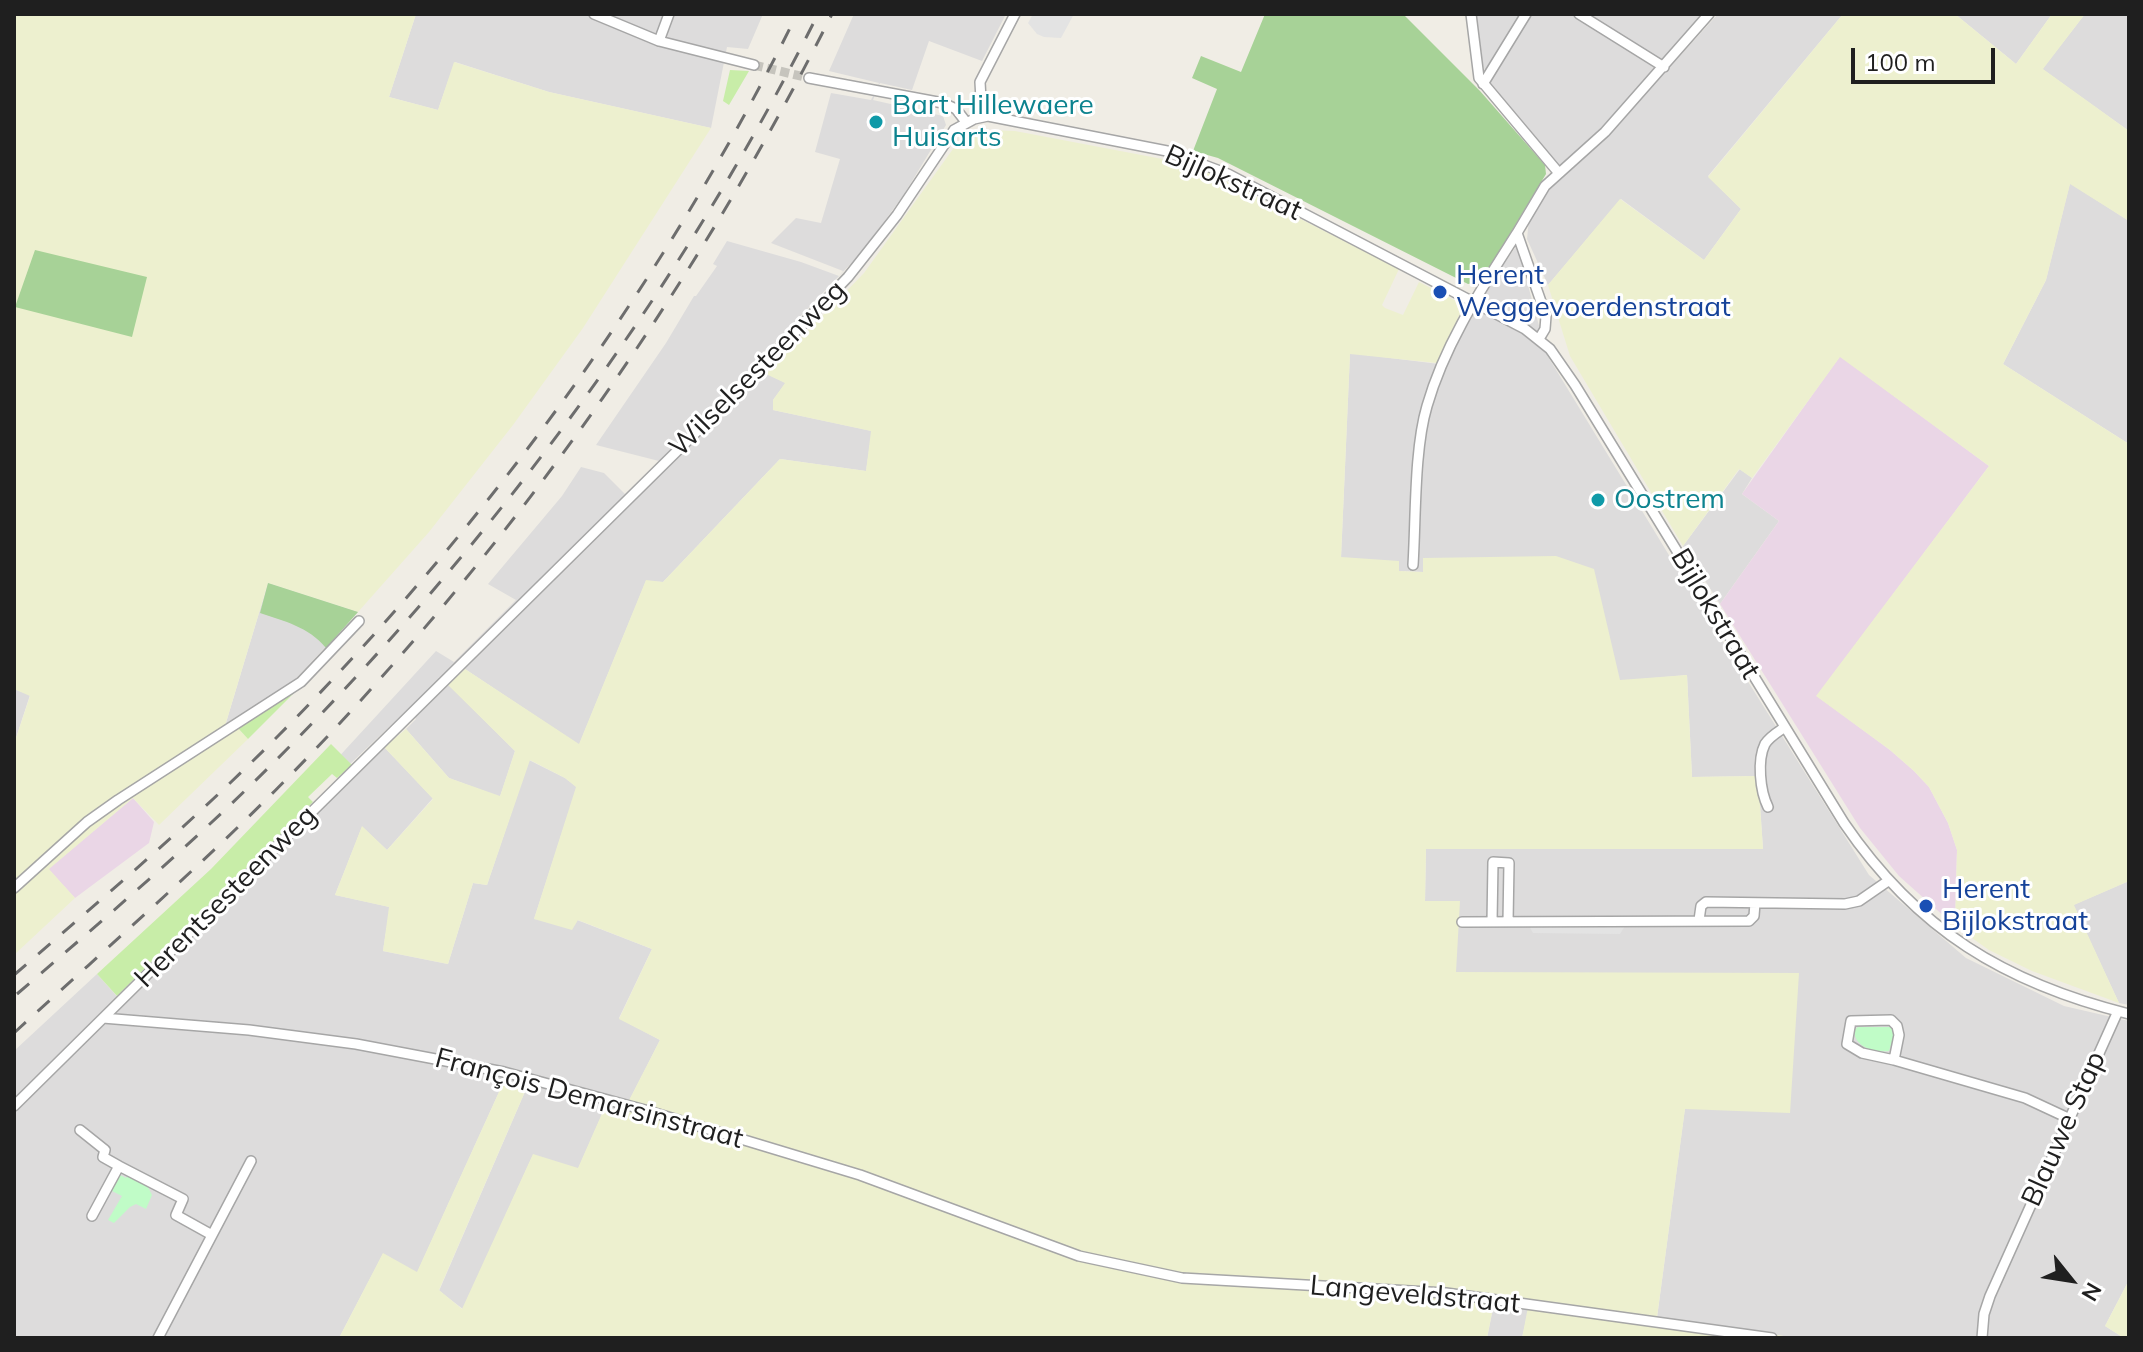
<!DOCTYPE html>
<meta charset="utf-8">
<style>
body{margin:0}
#map{position:relative;width:2143px;height:1352px;overflow:hidden;background:#f0ede5;font-family:Mulish,sans-serif}
canvas{display:block}
.frame{position:absolute;inset:0;border:16px solid #1f1f1f;pointer-events:none}
.north{position:absolute;left:2031px;top:1240px;width:80px;height:80px;-webkit-text-stroke:6px #fff;paint-order:stroke;rotate:120deg;font-size:22px;font-weight:700;line-height:32px;text-align:center;color:#1f1f1f}
.north::after{content:'';display:block;margin:auto;width:28px;height:36px;background:#1f1f1f;clip-path:polygon(50% 0,100% 100%,50% 72%,0 100%)}
.scale{position:absolute;left:1851px;top:48px;width:144px;height:36px;box-sizing:border-box;border:4px solid #1f1f1f;border-top:0;padding-left:10px;font-size:24px;line-height:28px;white-space:nowrap;color:#1f1f1f;-webkit-text-stroke:6px #fff;paint-order:stroke}
</style>
<div id="map">
<canvas width="2143" height="1352"></canvas>
<div class="frame"></div>
<div class="north">N</div>
<div class="scale">100 m</div>
</div>
<script>
const c = document.querySelector('canvas').getContext('2d');
c.lineJoin = 'round';
function fillPath(path, color) { c.fillStyle = color; c.fill(path, 'evenodd'); }
function trace(path, color, width, dash) { c.strokeStyle = color; c.lineWidth = width; c.lineCap = dash ? 'butt' : 'round'; c.setLineDash(dash || []); c.stroke(path); }
function label(font, color, halo, rows, align = 'center') {
  c.font = font + ' Mulish,sans-serif'; c.lineWidth = 6; c.setLineDash([]); c.textBaseline = 'middle'; c.strokeStyle = halo; c.fillStyle = color; for (const [text, x, y, turn = 0] of rows) {
    c.save(); c.translate(x, y); c.rotate((+turn || 0) * Math.PI / 180); c.textAlign = isNaN(turn) ? turn : align; if (halo) c.strokeText(text, 0, 0); c.fillText(text, 0, 0); c.restore();
  }
}
fillPath(new Path2D(`
 M416 14H763L748 49 727 47 711 128 549 92 455 62 438 110 389 97Z
 M854 14H1006L982 61 929 41 912 90 880 83 873 100 943 116 946 125 903 196 861 253 752 367 786 383 773 400V410L872 431 866 471 780 459 663 582 646 581 579 745 465 669 449 685 515 751 500 797 449 778 406 729 416 719 408 709 348 766 334 762 436 651 454 662 516 600 488 584 562 496 581 467 604 473 625 494 659 461 596 445 666 343 694 296H696L717 266 713 264 727 241 801 262 839 276 843 271 771 243 796 218 821 223 840 159 815 152 831 93 871 100 879 83 829 71Z
 M1476 14H1704L1612 120 1560 169 1490 86 1483 65Z
 M1718 14H1843L1708 176 1741 209 1704 260 1621 199 1548 285 1527 239 1529 219 1549 190 1607 136Z
 M1955 14H2052L2016 64Z
 M2085 14H2129V131L2042 69Z
 M2070 183 2129 221V444L2003 364 2046 280Z
 M1517 245 1547 355 1675 565 1869 875 1966 958 2064 1006 2129 1021V1280L2105 1326 2124 1338H1797L1657 1318 1685 1108 1455 972 1459 901H1425L1426 849H1763L1758 776 1692 777 1687 675 1620 681 1423 558V572L1399 571V562L1341 558 1350 353 1447 365 1475 305Z
 M1740 469 1752 478 1742 494 1779 521 1720 604 1683 546Z
 M268 583 358 612 289 686 225 726Z
 M14 689 30 695 14 744Z
 M384 747 433 798 387 850 362 827 335 895 390 907 383 951 448 964 473 883 487 885 529 760 565 778 577 787 534 919 577 920 652 949 619 1018 660 1040 624 1111 604 1110 578 1169 533 1155 463 1309 439 1291 527 1087 504 1081 417 1273 383 1254 339 1338H14V1051L97 974 123 1003Z
 M2129 881V1005L2119 1003 2073 905Z
 M1494 1303 1529 1307 1522 1338H1487Z`), '#dddcdc');
fillPath(new Path2D(`
 M1840 356 1989 466 1817 696 1890 750 1914 771 1929 787 1948 823 1957 850 1955 926 1899 876 1860 828 1720 604 1779 521 1742 494Z
 M133 798 154 822 149 843 75 898 48 869Z`), '#ead6e6');
fillPath(new Path2D(`
 M14 14H416L389 97 438 110 454 62 549 92 711 128 583 328 513 425 429 532 358 612 268 583 225 726 237 727 248 739 159 825 133 798 49 869 75 898 14 955V744L30 696 14 689Z
 M1843 14H1955L2016 64 2052 14H2085L2043 69 2129 131V221L2070 184 2046 280 2003 364 2129 444V881L2074 905 2119 1003 2032 971 1989 950 1955 926 1957 850 1948 823 1929 787 1914 771 1890 750 1816 696 1989 466 1840 357 1752 478 1739 469 1683 546 1570 356 1548 285 1620 199 1704 260 1741 209 1708 177Z
 M988 130 1015 131 1194 165 1399 269 1382 305 1385 308 1403 315 1419 282 1464 305 1437 363 1350 354 1341 557 1399 561V571L1423 572V558L1556 556 1594 569 1620 680 1687 675 1692 777 1758 776 1763 849H1426L1425 901H1460L1456 972 1799 973 1790 1113 1685 1109 1657 1317 1797 1338H1522L1528 1307 1494 1303 1487 1338H339L383 1253 417 1272 504 1081 527 1087 439 1290 462 1309 533 1154 578 1168 604 1109 624 1110 660 1040 619 1019 652 949 578 920 572 930 534 919 576 787 565 778 530 760 487 885 473 883 448 964 383 951 389 907 335 895 362 826 387 850 433 799 384 747 406 729 449 778 500 796 515 751 448 685 465 669 579 744 646 580 663 582 780 459 866 471 871 431 773 410V400L785 383 766 374 864 273 958 142 971 132Z
 M2129 1280V1338H2124L2105 1326Z`), '#edf0cf');
fillPath(new Path2D(`
 M730 70 749 71 729 105 723 101Z
 M294 690 296 691 248 739 237 727Z
 M331 744 352 765 337 778 332 774 308 797 313 802 117 996 97 974 211 869Z`), '#c8eda8');
fillPath(new Path2D(`
 M1265 14H1403L1480 91 1545 165 1546 174 1481 282 1468 284 1218 158 1193 151 1217 89 1192 78 1201 56 1241 72Z
 M35 250 147 277 132 337 15 307Z
 M268 583 358 612 326 648C309 627 284 621 260 613Z`), '#a7d297');
fillPath(new Path2D(`
 M1858 1027H1890L1895 1032 1889 1051C1874 1053 1854 1047 1854 1030Z
 M128 1174 146 1183 152 1195 146 1209 136 1204 130 1207 114 1223 108 1220 122 1196 112 1191 120 1175 126 1178Z`), '#c0fcc7');
fillPath(new Path2D(`
 M1033 14H1074L1061 38 1044 37 1037 34 1028 23Z
 M1529 926H1625L1620 934 1533 933Z`), '#e3e3e3');
trace(new Path2D(`
 M754 65 809 78`), '#c6c4bd', 9, [9, 4.5]);
const minor = new Path2D(`
 M594 14 659 41 754 65
 M1471 14 1479 78 1558 172
 M1579 14 1664 67
 M659 41 669 14
 M809 78 943 103 956 109 966 122
 M1483 84 1526 14
 M982 117 980 82 1015 14
 M1539 339 1545 329 1546 316 1517 233 1545 186 1605 132 1709 14
 M1413 565C1416 518 1414 450 1427 406 1445 343 1482 288 1517 233
 M1768 807C1760 791 1757 760 1765 744 1770 736 1778 732 1785 727
 M14 888 87 822 118 800 301 682 359 621
 M1699 920 1701 906 1706 902 1845 904 1859 901 1888 881
 M1462 922 1749 921 1754 916 1755 903
 M1492 922 1493 862 1509 863 1508 922
 M103 1018 249 1030 356 1044 504 1072 645 1110 860 1175 1079 1256 1182 1278 1446 1293 1772 1338
 M1894 1060 1899 1035 1897 1026 1891 1020 1851 1021 1847 1044 1862 1053 1894 1060 2025 1098 2068 1118
 M14 1106 752 377 848 277 897 215 954 130 974 119 988 116 1167 151 1228 174 1525 329 1550 349 1575 385 1844 823C1917 930 2005 983 2129 1014
 M80 1130 105 1150 103 1157 119 1166 92 1216
 M119 1166 183 1199 176 1215 212 1235
 M158 1338 251 1161
 M1982 1338 1984 1314 1990 1296 2118 1011`);
trace(minor, '#a6a6a6', 12);
trace(minor, '#fff', 9);
trace(new Path2D(`
 M14 975C104 897 195 820 279 735 487 525 666 280 797 14
 M17 994C111 913 205 833 292 744 503 529 683 284 818 14
 M14 1033C113 942 215 854 308 757 519 536 695 287 832 14`), '#6d6d6d', 3, [16, 16]);
for (const [x, y, r, color] of [
 [876,122,8,"#0f9aa8"],
 [1440,292,8,"#1a4fb4"],
 [1598,500,8,"#0f9aa8"],
 [1926,906,8,"#1a4fb4"]
]) { const dot = new Path2D(); dot.arc(x, y, r, 0, 2 * Math.PI); c.fillStyle = color; c.fill(dot); trace(dot, '#fff', 3); }
label('28px', '#0d838f', '#fff', [
 ["Bart Hillewaere",892,106],
 ["Huisarts",892,138],
 ["Oostrem",1614,500]
], 'left');
label('28px', '#1f1f1f', '#fff', [
 ["Bijlokstraat",1233,183,24],
 ["Wilselsesteenweg",758,369,-45],
 ["Bijlokstraat",1715,614,59],
 ["Herentsesteenweg",226,897,-45],
 ["François Demarsinstraat",589,1099,15],
 ["Blauwe Stap",2064,1129,-66],
 ["Langeveldstraat",1415,1295,5]
]);
label('28px', '#164399', '#fff', [
 ["Herent",1456,276],
 ["Weggevoerdenstraat",1456,308],
 ["Herent",1942,890],
 ["Bijlokstraat",1942,922]
], 'left');
</script>
